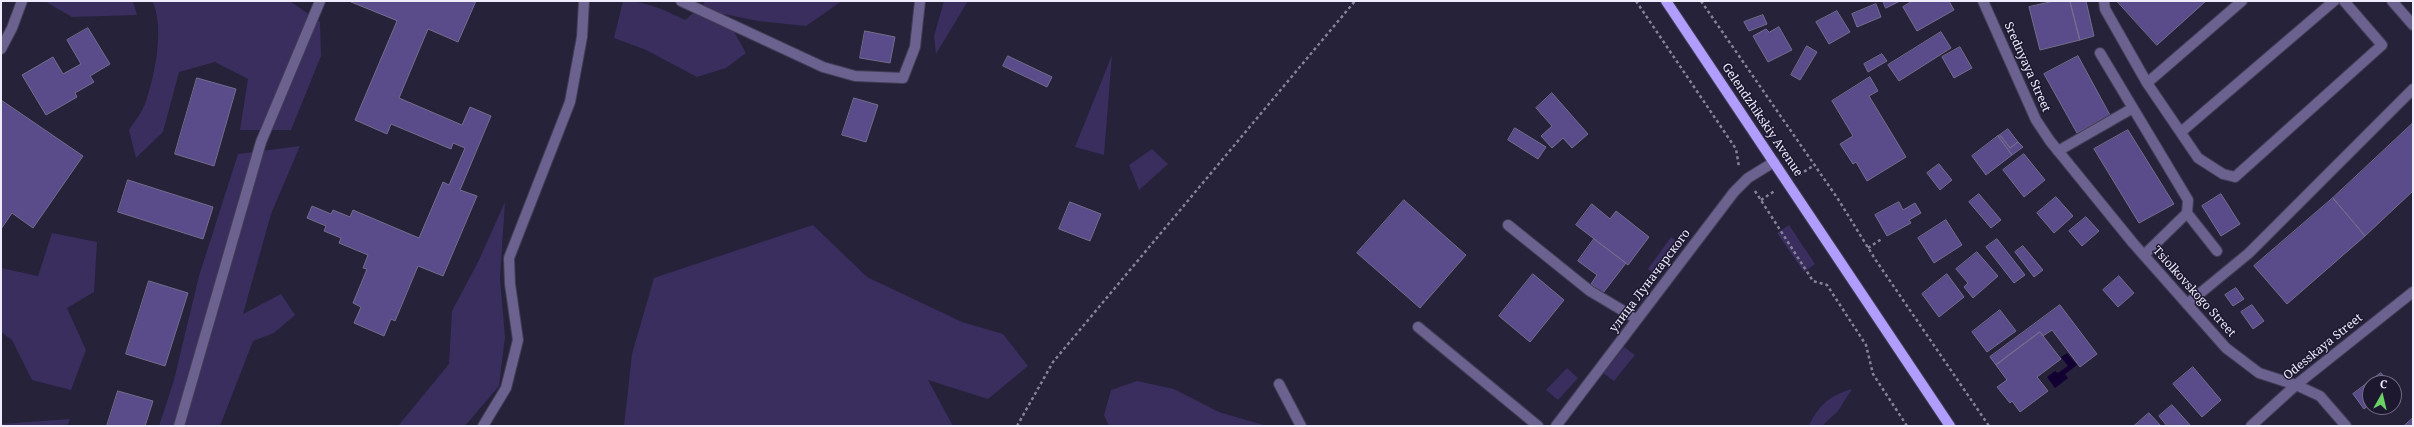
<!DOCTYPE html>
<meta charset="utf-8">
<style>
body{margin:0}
#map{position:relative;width:2414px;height:427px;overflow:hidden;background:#26223a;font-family:"Noto Serif",serif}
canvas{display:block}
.frame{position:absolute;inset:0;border:2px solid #efecfd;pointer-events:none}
.north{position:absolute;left:2362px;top:375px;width:40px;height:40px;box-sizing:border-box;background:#1d1830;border:1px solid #716d82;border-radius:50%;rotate:8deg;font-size:11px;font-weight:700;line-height:16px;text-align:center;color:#efecfd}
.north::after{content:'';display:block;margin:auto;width:14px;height:18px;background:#6bd363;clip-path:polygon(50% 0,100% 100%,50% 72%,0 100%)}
</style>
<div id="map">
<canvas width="2414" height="427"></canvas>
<div class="frame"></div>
<div class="north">С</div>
</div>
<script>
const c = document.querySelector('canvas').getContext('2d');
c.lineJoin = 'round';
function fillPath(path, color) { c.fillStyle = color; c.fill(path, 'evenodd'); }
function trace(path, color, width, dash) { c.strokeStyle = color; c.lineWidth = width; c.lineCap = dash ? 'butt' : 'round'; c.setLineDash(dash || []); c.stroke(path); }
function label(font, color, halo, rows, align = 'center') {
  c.font = font + ' "Noto Serif",serif'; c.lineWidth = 3; c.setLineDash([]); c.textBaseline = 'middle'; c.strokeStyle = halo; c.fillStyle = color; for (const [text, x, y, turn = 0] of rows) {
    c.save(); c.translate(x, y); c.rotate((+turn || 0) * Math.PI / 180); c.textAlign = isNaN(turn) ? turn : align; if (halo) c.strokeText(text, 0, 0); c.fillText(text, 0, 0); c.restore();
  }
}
fillPath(new Path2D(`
 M133 1 137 15 72 17 46 2Z
 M152 1H290L320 22 321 56 291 130H240L248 79 215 62 179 72 163 132 136 158 129 130C135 121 143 111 146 101 155 74 165 27 152 1Z
 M623 1C647 1 664 10 685 20L704 4 703 1H842L806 26 758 21 724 14 746 53 726 68 697 77 646 50 614 38Z
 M944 1H968L936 54 934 36Z
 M1112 55 1104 155 1075 147Z
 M300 146 271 214 243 314 281 294 295 315 274 333 253 341 220 426H159L174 380 199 276 238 154Z
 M1152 149 1168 164 1139 190 1129 165Z
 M505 202 500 278 505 337 499 386 465 426H398L449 364 452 311 479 260Z
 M813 225 867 277 962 322 1003 334 1028 366 988 399 928 380 953 426H624L632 354 654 278Z
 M1789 225 1815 264 1804 272 1777 233Z
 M52 233 97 242 94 292 67 308 86 350 71 390 32 380 12 340 1 332V268L38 276Z
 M1671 237 1681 244 1658 277 1648 269Z
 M1624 347 1635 355 1614 381 1603 373Z
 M1567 368 1578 378 1558 400 1546 390Z
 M1137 381 1174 389 1219 412 1267 426H1109L1104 415 1111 390Z
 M1852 389 1838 411 1822 426 1809 425C1820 404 1829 396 1852 389Z
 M70 419 67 426H1V424Z`), '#392e5d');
fillPath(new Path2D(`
 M2067 353 2077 365 2065 374 2068 378 2055 388 2047 377 2055 371 2058 373 2068 366 2061 357Z`), '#120033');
const building = new Path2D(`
 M349 1H476L458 42 428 29 399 98 462 125 470 107 491 116 460 190 477 196 443 276 418 266 395 321 391 319 384 336 354 323 361 307 353 303 367 269 363 268 368 255 339 243 341 238 324 231 326 226 307 218 312 206 331 214 333 210 350 217 353 210 419 238 443 182 449 185 465 148 453 143 451 149 391 124 387 134 355 120 397 21Z
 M1883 1H1900L1886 8Z
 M1913 1H1949L1954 10 1917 31 1903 7Z
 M2055 1H2070L2080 40 2040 50 2029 7Z
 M2070 1H2086L2094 36 2080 40Z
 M2117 1H2206L2157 45Z
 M1876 4 1881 17 1857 27 1852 14Z
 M1837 11 1850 32 1829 44 1816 22Z
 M1763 15 1767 24 1749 31 1744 22Z
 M1779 27 1792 50 1768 62 1753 36 1766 29 1769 32Z
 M88 28 110 64 90 76 94 82 75 93 77 97 46 115 22 75 53 57 63 74 81 64 67 40Z
 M865 31 895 37 890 63 860 58Z
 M1941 32 1951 48 1899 81 1888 65Z
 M1807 46 1817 52 1800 80 1791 75Z
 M1960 47 1972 68 1954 78 1942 57Z
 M1882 54 1887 61 1868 72 1864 64Z
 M1008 56 1052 77 1047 87 1003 66Z
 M2078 56 2110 115 2077 133 2044 74Z
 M1870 77 1878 91 1869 96 1906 157 1867 181 1856 162 1853 164 1840 144 1853 136 1832 101Z
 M197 78 236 89 214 166 175 154Z
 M1552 93 1588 134 1572 148 1563 138 1552 148 1541 136 1552 126 1536 108Z
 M854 98 878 105 866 142 842 135Z
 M1 100 83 156 33 228 12 213 1 229Z
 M2413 123V191L2365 236 2333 198Z
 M1515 128 1546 147 1538 159 1508 140Z
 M2008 129 2018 142 2010 148 2000 135Z
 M2128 130 2174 204 2139 223 2094 149Z
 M2000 135 2010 148 2018 142 2023 147 2012 155 1998 136Z
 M1998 136 2012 155 1986 175 1972 156Z
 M2024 154 2045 180 2024 197 2003 170Z
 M1939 164 1952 180 1940 190 1927 173Z
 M128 180 213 207 203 239 118 212Z
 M1979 194 2001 220 1991 228 1969 202Z
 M2221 194 2240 224 2221 236 2202 206Z
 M2056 197 2073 216 2054 233 2037 213Z
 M2333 198 2365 236 2287 304 2254 266Z
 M1404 200 1466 255 1420 308 1357 253Z
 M1070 202 1101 214 1090 241 1059 229Z
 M1899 202 1903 210 1915 203 1921 213 1909 220 1911 223 1887 236 1875 215Z
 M1592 204 1610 219 1616 211 1649 237 1628 265 1576 225Z
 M2086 217 2099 231 2082 246 2069 231Z
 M1946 220 1962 245 1934 263 1918 238Z
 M1594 239 1626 263 1603 293 1591 284 1597 275 1578 261Z
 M1997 239 2025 275 2014 283 1986 247Z
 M2023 246 2043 270 2034 277 2015 252Z
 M1977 252 1998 276 1973 298 1964 287 1968 283 1956 269Z
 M1533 274 1564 300 1530 342 1499 316Z
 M1947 274 1964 297 1939 317 1922 294Z
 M2119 276 2134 293 2118 307 2103 290Z
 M149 281 188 293 165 366 126 354Z
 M2236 288 2244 299 2233 306 2225 295Z
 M2060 305 2097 354 2080 367 2052 330 2043 336 2040 332 1996 365 1990 357Z
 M2252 305 2264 321 2253 329 2241 312Z
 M2000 310 2016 331 1987 352 1972 332Z
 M2040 332 2061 359 2037 377 2048 391 2020 412 2012 401 2010 403 1997 387 2007 380 1996 365Z
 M2193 367 2221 400 2202 417 2173 384Z
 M2381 373 2389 383H2370V404L2364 409 2353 394Z
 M118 391 153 401 145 426H107Z
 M2172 405 2191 426H2167L2159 416Z
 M2149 413 2161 426H2134Z
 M2413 418V426H2404Z`);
fillPath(building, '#5a4b8b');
trace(building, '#736e8b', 1);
const lane = new Path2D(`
 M681 1 823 67 855 76 903 78 915 47 920 1
 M2104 1 2105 9 2147 83
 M2242 1 2147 83 2198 158 2223 174 2235 177 2382 45 2344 1
 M2392 1 2413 25
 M2100 53 2188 200 2187 213 2144 255
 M2181 132 2334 1
 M2058 151 2133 108
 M2187 213 2217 251
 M1508 225 1590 291 1637 319
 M2187 304 2249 253 2413 89
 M1418 327 1538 426
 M1279 384 1301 426
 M179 426 261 142 320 1
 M483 426 506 388 518 340 510 284 509 258 570 102 582 37 584 1`);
const street = new Path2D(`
 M1983 1 2036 120 2050 141 2133 243 2226 348 2259 373 2296 385 2320 396 2346 426
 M1 49 12 28 22 1
 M1556 426 1734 192 1748 178 1774 162
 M2251 426 2296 385 2413 292`);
const primary = new Path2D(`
 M1666 1 1950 426`);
trace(lane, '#423e55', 12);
trace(street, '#423e55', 12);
trace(primary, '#423e55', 12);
trace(new Path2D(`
 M1636 1 1736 149 1739 167
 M1701 1 1838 199 1875 259 1989 426
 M1799 175 1813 166
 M1755 191 1813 281 1827 285 1866 345 1873 374 1907 426
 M1761 200 1776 190
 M1868 248 1883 238
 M1017 426 1053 362 1355 1`), '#868297', 2.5, [3, 3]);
trace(lane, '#6b6290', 10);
trace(street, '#6b6290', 10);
trace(primary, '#b19dfd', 10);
label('12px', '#efecfd', '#1d1830', [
 ["Srednyaya Street",2027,67,66],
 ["Gelendzhikskiy Avenue",1762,120,56],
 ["улица Луначарского",1650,281,-53],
 ["Tsiolkovskogo Street",2194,292,48],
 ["Odesskaya Street",2323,347,-39]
]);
</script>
